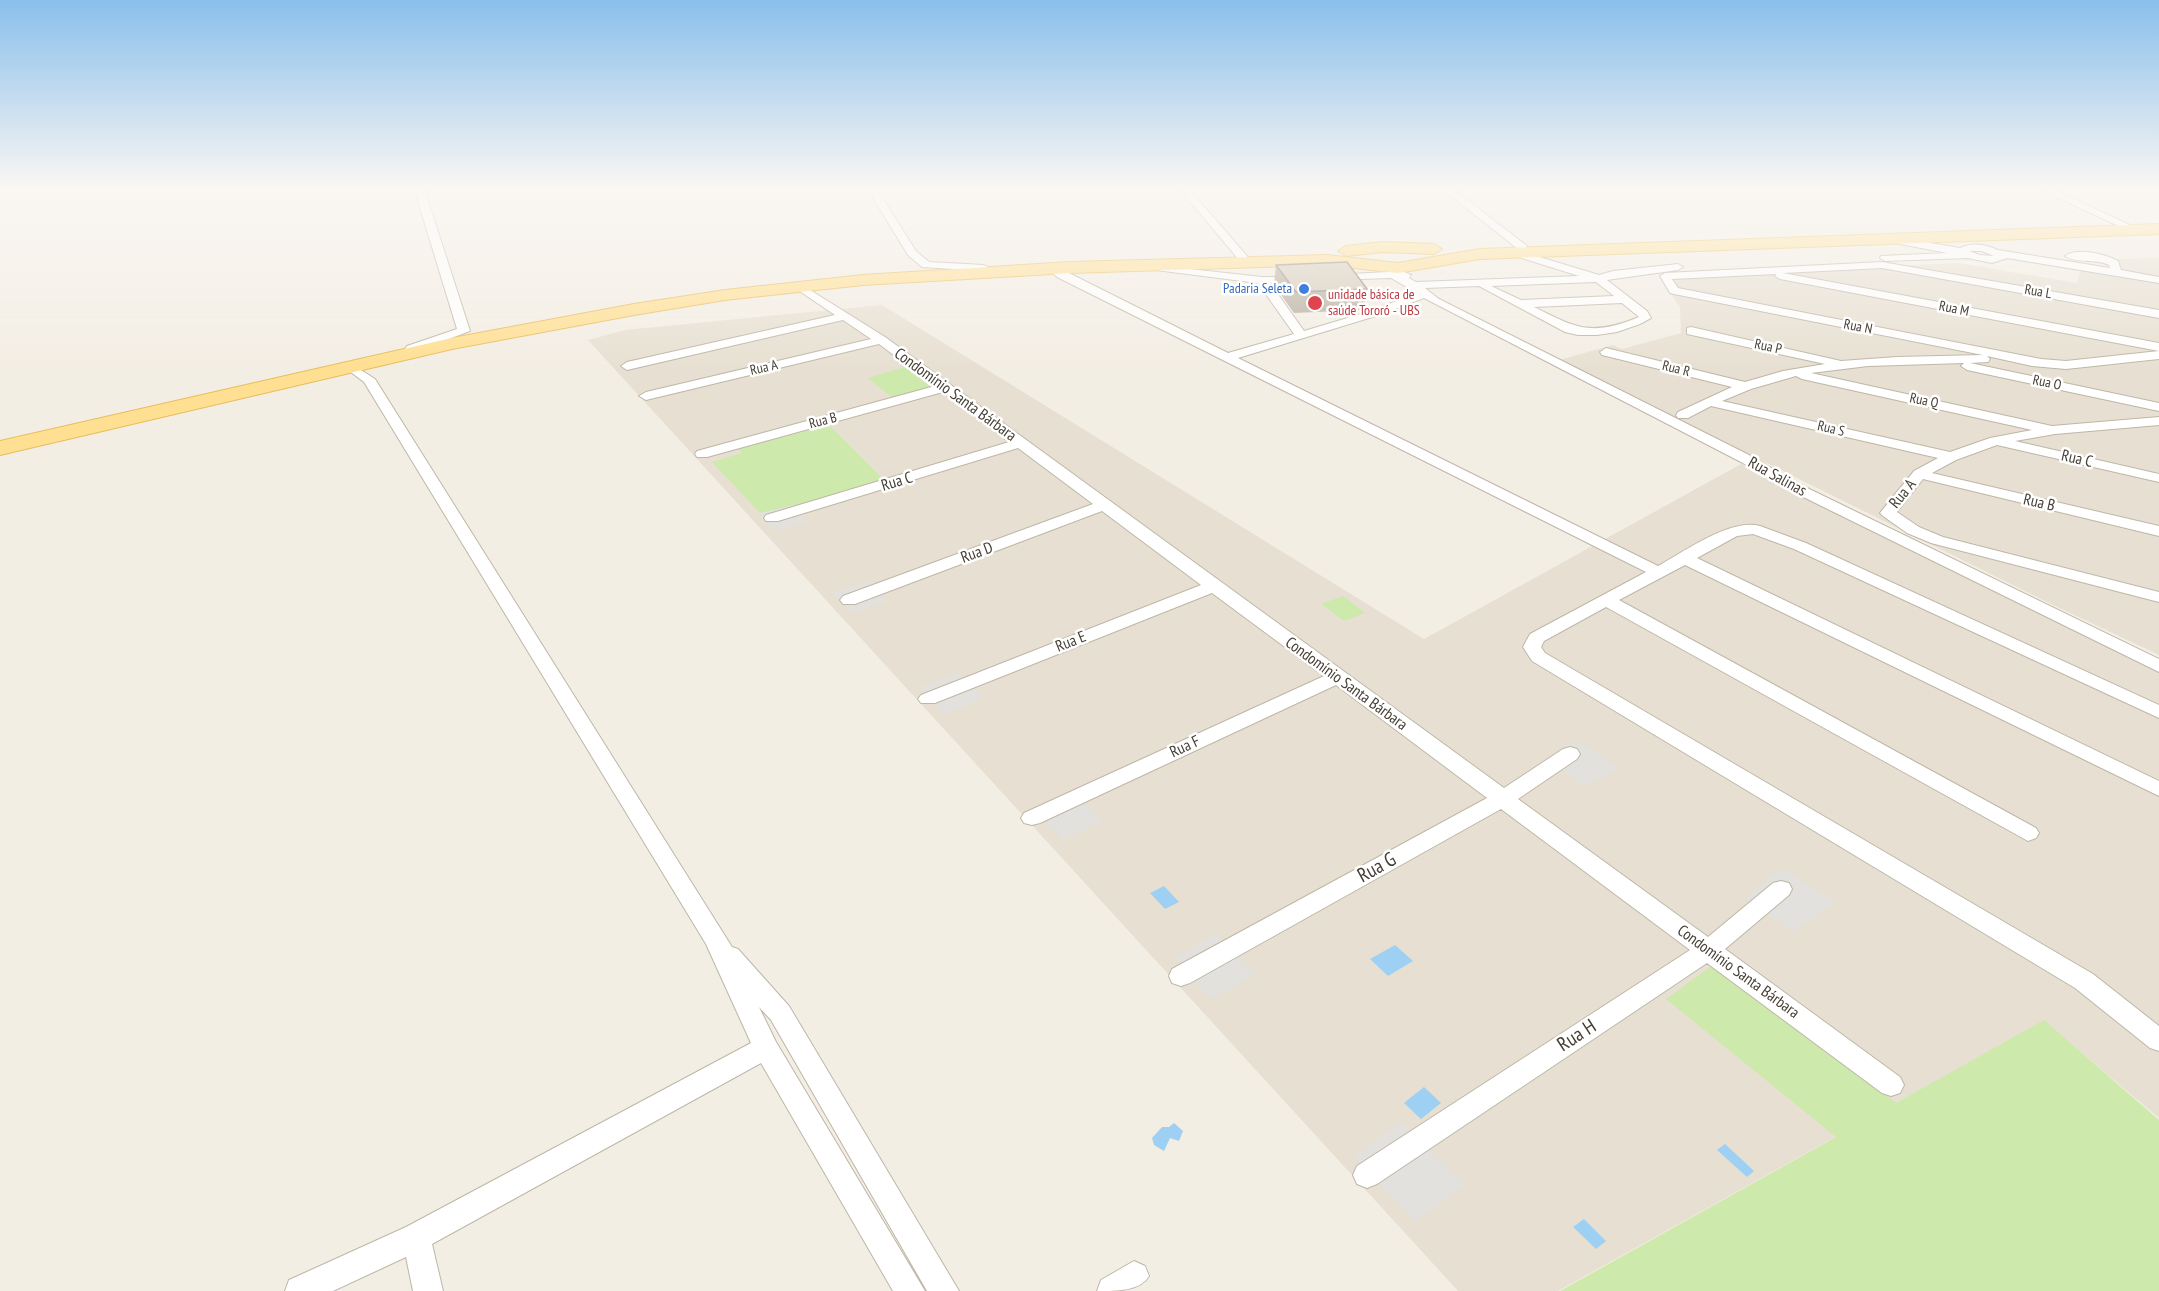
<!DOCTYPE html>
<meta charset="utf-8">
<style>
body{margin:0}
canvas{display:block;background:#f3eee4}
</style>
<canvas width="2159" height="1291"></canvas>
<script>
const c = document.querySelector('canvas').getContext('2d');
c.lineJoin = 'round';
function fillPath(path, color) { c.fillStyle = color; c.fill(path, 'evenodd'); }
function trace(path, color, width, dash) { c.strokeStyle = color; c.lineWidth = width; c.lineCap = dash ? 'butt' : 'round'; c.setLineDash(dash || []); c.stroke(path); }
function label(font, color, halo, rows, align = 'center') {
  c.font = font + ' "PT Sans Narrow",sans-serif'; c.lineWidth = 5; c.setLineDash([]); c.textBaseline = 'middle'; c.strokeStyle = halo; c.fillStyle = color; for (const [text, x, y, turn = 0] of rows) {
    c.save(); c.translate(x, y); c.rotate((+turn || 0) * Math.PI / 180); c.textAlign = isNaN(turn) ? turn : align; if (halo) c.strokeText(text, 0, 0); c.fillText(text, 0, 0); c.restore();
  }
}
fillPath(new Path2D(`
 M2159 258V655L2049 603 1559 360 1613 345 1622 349 1681 333 1680 307 1659 277 1958 263 2077 283 2082 264 2118 270 2117 259Z
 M882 305 1424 639 1741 464 2159 669V1118L2044 1021 1558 1291H1458L588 340 625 330Z`), '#e7e0d2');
fillPath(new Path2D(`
 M905 367 933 389 895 400 868 378Z
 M829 425 887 483 797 509 760 513 712 462 742 453 739 449Z
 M1343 596 1365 613 1344 621 1321 604Z
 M1713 965 1896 1103 2044 1020 2159 1120V1291H1560L1836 1137 1666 999Z`), '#cde9ab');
fillPath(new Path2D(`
 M793 505 808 521 775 531 760 513Z
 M870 580 888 601 851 613 833 593Z
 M960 673 983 699 943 714 920 687Z
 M1576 740 1619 768 1586 786 1546 759Z
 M1073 791 1102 821 1063 840 1034 809Z
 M1781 868 1835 902 1793 932 1745 898Z
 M1216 934 1256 975 1210 999 1175 958Z
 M1402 1122 1465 1185 1416 1222 1353 1157Z`), '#e3e1dd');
fillPath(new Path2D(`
 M1164 886 1179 902 1165 909 1150 893Z
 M1395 945 1413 961 1388 976 1370 959Z
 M1424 1087 1441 1103 1421 1119 1404 1103Z
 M1174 1123 1183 1131 1179 1141 1170 1138 1164 1151 1154 1145 1152 1138 1162 1127H1169Z
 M1725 1144 1754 1171 1747 1177 1717 1150Z
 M1584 1219 1606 1241 1596 1249 1573 1227Z`), '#9dd0f3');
const minor = new Path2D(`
 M414 188H424L470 331 411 353 407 352 405 349 407 346 457 329Z
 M867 188H876L916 251 929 262 984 265 989 268 984 271 922 267 908 255Z
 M1179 188H1188L1247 256V260H1239Z
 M1441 188H1452L1527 246V250H1519Z
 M2037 188H2050L2132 226 2123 228Z
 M1889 236 1960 248C1973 242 1985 244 1998 250L2110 268 2109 265C2095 258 2076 264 2065 256 2077 247 2105 254 2118 261L2121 270 2159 277V283L2007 258 1992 263 1968 258 1885 261 1880 258 1881 256 1947 253 1885 241 1884 239ZM1969 251H1982L1994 256 1980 255Z
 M1513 249 1599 275 1613 271 1678 264 1683 267 1678 270 1607 280 1647 311 1651 318 1640 324 1617 332 1597 335H1578L1565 332 1479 286 1425 288 1439 299 1751 456 1799 484 2159 659V672L1789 490 1741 462 1424 298 1379 315 1238 358 1658 566C1684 552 1730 518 1760 526L1806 543 2159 705V718L1794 549 1753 534 1737 536 1697 558 2159 781V796L1685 565 1619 600 2036 828 2039 833 2036 838 2028 841 1606 607 1544 641 1541 647 1545 653 2093 974 2159 1026V1051L2150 1048 2075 988 1532 661 1523 647 1530 634 1646 572 1057 277 1048 269 1053 266 1057 267 1228 353 1294 334 1258 283 1148 269 1143 266 1144 264 1262 277H1304L1306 279 1300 282 1270 283 1304 331 1371 311 1417 293 1391 278 1329 280V276L1333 275 1387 272 1398 269 1411 275 1409 278 1416 282 1579 276 1509 254V250ZM1596 282 1614 296 1521 300 1491 286ZM1622 303 1639 317C1591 337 1576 328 1534 307Z
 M1882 262 2159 310V318L1882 268 1783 273 2159 343V351L1780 279 1775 276 1776 274 1672 279 1678 288 2041 359 2066 361 2159 351V359L2066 369 2032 366 1987 356 1990 359 1988 362 1970 363 2159 403V411L1967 370 1961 366 1964 363 1868 366 1811 373 2052 426 2159 417V425L2055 434 2015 441 2159 474V482L1997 445 1956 460 1932 473 2159 526V536L1923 479 1897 512 1919 527 1943 537 2159 592V602L1931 543 1907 533 1883 516 1880 513 1914 471 1938 458 1711 406 1688 418H1678L1676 415 1678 412 1732 387 1602 355 1600 352 1606 348 1745 382 1783 371 1825 364 1687 334V328L1691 327 1841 361 1897 357 1983 355 1674 294 1670 293 1660 276 1665 273ZM1796 376 1802 379 2032 430 1990 438 1950 452 1722 401 1751 389Z
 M799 283 885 337 1504 788 1563 749 1570 747 1577 749 1580 754 1577 759 1518 799 1708 937 1773 883 1781 881 1789 883 1792 889 1789 895 1725 949 1900 1077 1904 1085 1900 1093 1891 1096 1882 1093 1707 963 1377 1184 1367 1188 1357 1184 1353 1175 1357 1166 1690 950 1501 809 1190 983 1181 986 1172 983 1169 976 1172 969 1487 798 1336 685 1040 823 1032 825 1024 823 1021 818 1024 813 1324 676 1212 593 935 703H921L918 699 921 695 1201 585 1102 511 855 604H843L840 600 843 596 1093 504 1018 448 778 521H766L764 518 766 515 1009 442 943 392 707 457H697L695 454 697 451 935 386 879 344 646 400 639 396 646 392 871 339 843 320 627 370 621 366 627 362 835 315 795 288 793 286Z
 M350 363 375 379 732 947 738 949 789 1006 959 1291H927L771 1020 759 1007 776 1042 925 1291H893L761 1063 432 1244 443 1291H413L406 1257 333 1291H285L289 1280 406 1227 751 1043 706 944 364 382 344 367Z
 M1134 1261 1145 1266 1149 1276C1140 1291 1118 1291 1097 1291L1101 1280Z`);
const primary = new Path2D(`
 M2159 224V234L1480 259 1398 273 1327 265 1070 273 863 285 725 300 634 315 452 349 0 455V441L452 338 634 304 725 290 863 275 1070 262 1327 255 1398 263 1480 249Z
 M1383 242 1434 244 1442 249 1434 254 1383 252 1346 256 1338 251 1346 246Z`);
trace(minor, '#beb6a7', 2);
trace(primary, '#e8bd5d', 2);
fillPath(minor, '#fff');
fillPath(primary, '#ffdf91');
fillPath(new Path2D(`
 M1276 265 1367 289 1364 310 1294 313 1274 285Z`), '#b7ae9f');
const building = new Path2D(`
 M1347 262 1367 289 1296 292 1276 265Z`);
fillPath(building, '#d5cab9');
trace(building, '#958d82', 1.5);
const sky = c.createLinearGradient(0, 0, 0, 369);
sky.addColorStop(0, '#8abfec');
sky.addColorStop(0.51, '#faf7f3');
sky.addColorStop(1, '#faf7f300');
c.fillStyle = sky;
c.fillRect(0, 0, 2159, 369);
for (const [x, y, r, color] of [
 [1304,289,6,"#3f7fe0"],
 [1315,303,8,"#e0444e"]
]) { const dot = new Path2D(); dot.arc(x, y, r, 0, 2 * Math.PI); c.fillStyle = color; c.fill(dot); trace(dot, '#fff', 2); }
label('14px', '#366cbe', '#fff', [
 ["Padaria Seleta",1292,289]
], 'right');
label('14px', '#453e34', '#fff', [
 ["Rua L",2038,292,10],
 ["Rua M",1954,309,11],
 ["Rua N",1858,327,11],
 ["Rua P",1768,347,12],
 ["Rua A",764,368,-13],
 ["Rua R",1676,369,14],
 ["Rua O",2047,383,12],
 ["Rua Q",1924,401,12],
 ["Rua B",823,421,-15],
 ["Rua S",1831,429,13]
]);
label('14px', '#be3a42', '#fff', [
 ["unidade básica de",1328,295],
 ["saúde Tororó - UBS",1328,311]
], 'left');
label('16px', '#453e34', '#fff', [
 ["Condomínio Santa Bárbara",955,395,36],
 ["Rua C",2077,459,13],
 ["Rua Salinas",1777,477,29],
 ["Rua C",897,482,-17],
 ["Rua A",1903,494,-51],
 ["Rua B",2039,503,13],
 ["Rua D",977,553,-20],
 ["Rua E",1071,642,-22],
 ["Condomínio Santa Bárbara",1346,684,36],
 ["Rua F",1185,747,-25],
 ["Condomínio Santa Bárbara",1738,972,36]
]);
label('20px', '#453e34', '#fff', [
 ["Rua G",1377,868,-29],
 ["Rua H",1577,1036,-33]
]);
</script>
